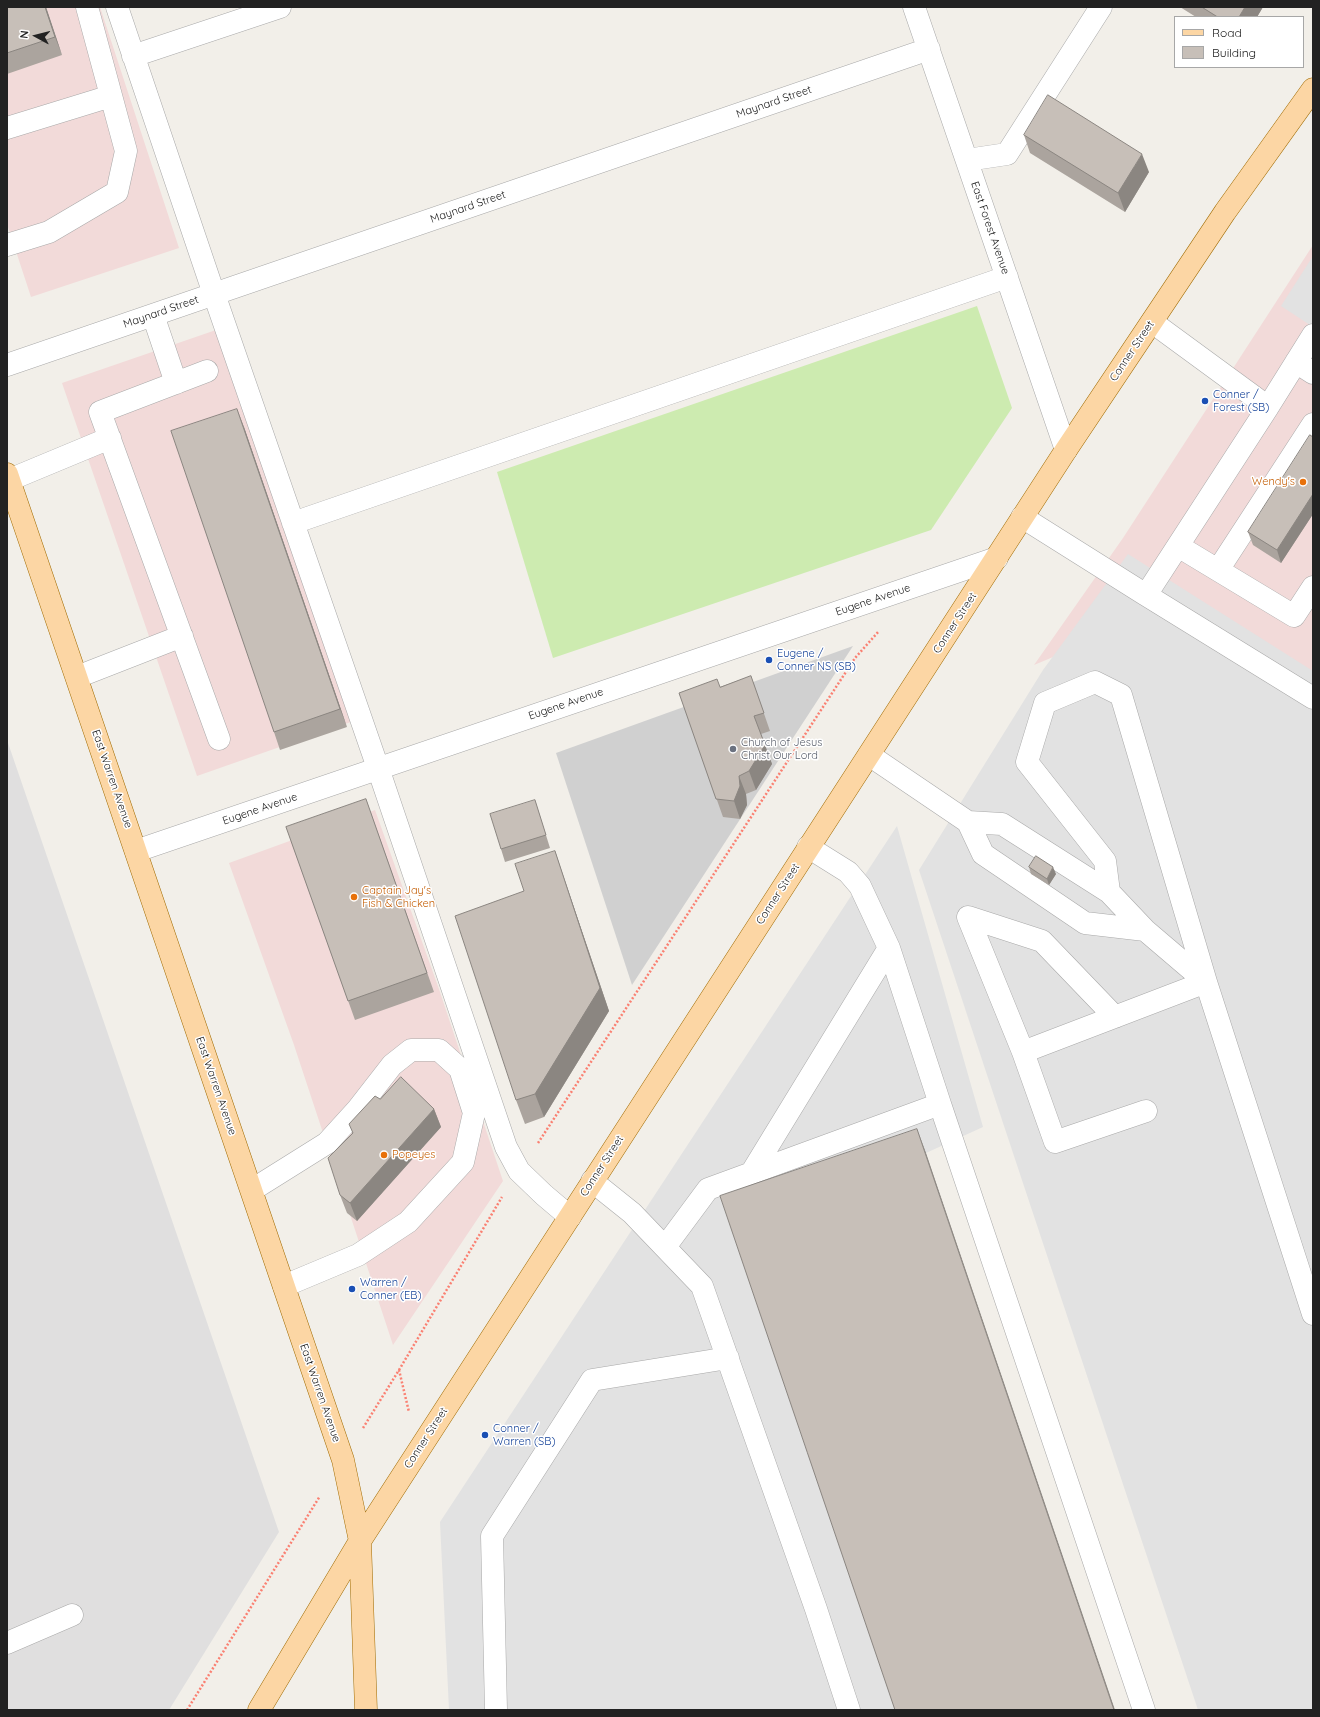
<!DOCTYPE html>
<style>
body{margin:0}
#map{position:relative;width:1320px;height:1717px;overflow:hidden;background:#f2efe9;font-family:Quicksand,sans-serif}
canvas{display:block}
.frame{position:absolute;inset:0;border:8px solid #222;pointer-events:none}
.legend{position:absolute;left:1174px;top:16px;width:130px;height:52px;box-sizing:border-box;background:#fff;border:1px solid #a7a7a7;margin:0;padding:5px 7px;list-style:none;font-size:12px;color:#222}
.legend li{display:flex;align-items:center;gap:8px;height:20px}
.legend b{width:20px;border:1px solid #a7a7a7}
.north{position:absolute;left:16px;top:16px;width:40px;height:40px;-webkit-text-stroke:3px #fff;paint-order:stroke;rotate:277deg;font-size:11px;font-weight:700;line-height:16px;text-align:center;color:#222}
.north::after{content:'';display:block;margin:auto;width:14px;height:18px;background:#222;clip-path:polygon(50% 0,100% 100%,50% 72%,0 100%)}
</style>
<div id="map">
<canvas width="1320" height="1717"></canvas>
<div class="frame"></div>
<ul class="legend">
<li><b style="height:5px;background:#fcd6a4"></b>Road</li>
<li><b style="height:11px;background:#c7bfb8"></b>Building</li>
</ul>
<div class="north">N</div>
</div>
<script>
const c = document.querySelector('canvas').getContext('2d');
c.lineJoin = 'round';
function fillPath(path, color) { c.fillStyle = color; c.fill(path, 'evenodd'); }
function trace(path, color, width, dash) { c.strokeStyle = color; c.lineWidth = width; c.lineCap = dash ? 'butt' : 'round'; c.setLineDash(dash || []); c.stroke(path); }
function label(font, color, halo, rows, align = 'center') {
  c.font = font + ' Quicksand,sans-serif'; c.lineWidth = 3; c.setLineDash([]); c.textBaseline = 'middle'; c.strokeStyle = halo; c.fillStyle = color; for (const [text, x, y, turn = 0] of rows) {
    c.save(); c.translate(x, y); c.rotate((+turn || 0) * Math.PI / 180); c.textAlign = isNaN(turn) ? turn : align; if (halo) c.strokeText(text, 0, 0); c.fillText(text, 0, 0); c.restore();
  }
}
fillPath(new Path2D(`
 M7 740 279 1532 169 1710H7Z`), '#e0dfdf');
fillPath(new Path2D(`
 M7 7H100L179 248 31 297 7 224Z
 M1313 245V1104L1142 620 1034 665 1123 538Z
 M216 330 351 722 197 776 62 383Z
 M375 810 440 992 503 1181 393 1345 294 1045 229 863Z`), '#f2dad9');
fillPath(new Path2D(`
 M853 646 632 985 556 753Z`), '#d0d0d0');
fillPath(new Path2D(`
 M977 306 1012 408 931 530 553 658 497 472Z`), '#cdebb0');
fillPath(new Path2D(`
 M1313 256V327L1281 306Z
 M1128 554 1313 671V1710H1198L919 870 1043 670Z
 M897 826 983 1127 926 1153 895 1710H449L440 1522Z`), '#e2e2e2');
const minor = new Path2D(`
 M117 7 214 294 378 768 506 1147 519 1171 544 1195 570 1217
 M914 7 1066 450
 M133 56 280 7
 M7 128 111 96
 M967 160 1007 154 1101 7
 M7 245 49 232 117 192 126 151 87 7
 M153 315 176 383
 M1296 362 1313 373
 M7 365 929 49
 M207 371 100 412 219 739
 M1268 407 1313 335
 M9 480 110 438
 M1022 517 1146 595 1268 407 1152 322
 M293 523 1007 277
 M1178 546 1294 616 1313 587
 M1218 570 1313 424
 M1146 595 1313 698
 M77 677 182 636
 M869 755 968 822 983 854 1085 923 1145 930
 M968 822 1002 824 1109 892 1145 930 1206 982 1313 1314
 M136 851 997 558
 M1109 892 1105 861 1027 762 1045 703 1095 682 1121 695 1206 982 1023 1052 968 917 1042 941 1115 1017
 M1023 1052 1055 1142 1146 1111
 M940 1104 1144 1710
 M752 1172 889 948
 M592 1181 632 1213 702 1286 816 1609 849 1710
 M252 1190 327 1143 357 1110 392 1065 411 1050H439L460 1069 474 1113 463 1162 408 1222 358 1255 284 1286
 M665 1247 708 1189 940 1104 889 948 860 886 848 872 808 847
 M7 1643 72 1615
 M496 1710 492 1536 592 1380 728 1358`);
const major = new Path2D(`
 M7 474 343 1460 360 1541 366 1710
 M259 1710 360 1541 1066 450 1225 212 1313 89`);
trace(minor, '#a9a9a9', 23);
trace(major, '#a06b00', 23);
trace(new Path2D(`
 M538 1143 855 658 879 631
 M399 1370 502 1197
 M363 1428 399 1370 409 1412
 M187 1710 320 1496`), '#fa8072', 2.5, [2, 2]);
trace(minor, '#fff', 22);
trace(major, '#fcd6a4', 22);
fillPath(new Path2D(`
 M7 7H46L62 55 7 74Z
 M1180 7H1263L1257 17H1196Z
 M1024 135 1149 172 1125 212 1030 153Z
 M244 427 347 727 280 750 274 732Z
 M1313 437V514L1281 563 1253 545 1248 532Z
 M751 676 770 731 761 734 772 764 756 790 746 794 747 805 740 819 723 817 679 693 720 687Z
 M366 799 434 992 355 1020 286 827Z
 M535 800 550 848 505 862 501 849Z
 M555 851 563 875 609 1011 544 1117 525 1124 516 1100 524 891Z
 M1029 867 1056 874 1049 885 1031 874Z
 M380 1099 434 1109 441 1127 357 1221 347 1213 340 1195 352 1133Z`), '#aba49e');
fillPath(new Path2D(`
 M45 7H46L62 55 55 37Z
 M1245 7H1263L1257 17H1239Z
 M1142 154 1149 172 1125 212 1118 193Z
 M237 409 244 427 347 727 340 709Z
 M1313 494V514L1281 563 1277 550Z
 M754 716 772 764 756 790 749 771Z
 M739 776 746 794 747 805 740 819 734 801Z
 M555 851 563 875 609 1011 544 1117 535 1094Z
 M1053 867 1056 874 1049 885 1047 879Z
 M434 1109 441 1127 357 1221 350 1203Z
 M917 1129 926 1153 1115 1710H1114Z`), '#8b8681');
const building = new Path2D(`
 M7 7H45L55 37 7 53Z
 M1202 7H1245L1239 17H1218Z
 M1048 95 1142 154 1118 193 1024 135Z
 M237 409 340 709 274 732 171 431Z
 M1310 435 1313 437V494L1277 550 1248 532Z
 M751 676 764 713 754 716 765 745 749 771 739 776 740 786 734 801 716 799 679 693 717 679 720 687Z
 M366 799 427 973 348 1001 286 827Z
 M535 800 546 835 501 849 490 814Z
 M555 851 600 988 535 1094 516 1100 455 916 524 891 515 864Z
 M1036 856 1053 867 1047 879 1029 867Z
 M401 1077 434 1109 350 1203 340 1195 328 1158 353 1133 349 1124 375 1096 380 1099Z
 M917 1129 1114 1710H895L720 1196Z`);
fillPath(building, '#c7bfb8');
trace(building, '#8b8681', 1);
for (const [x, y, r, color] of [
 [1205,401,4,"#1a4fb4"],
 [1303,482,4,"#e8710a"],
 [769,660,4,"#1a4fb4"],
 [733,749,4,"#6b7280"],
 [354,897,4,"#e8710a"],
 [384,1155,4,"#e8710a"],
 [352,1289,4,"#1a4fb4"],
 [485,1435,4,"#1a4fb4"]
]) { const dot = new Path2D(); dot.arc(x, y, r, 0, 2 * Math.PI); c.fillStyle = color; c.fill(dot); trace(dot, '#fff', 1.5); }
label('11px', '#222', '#fff', [
 ["Maynard Street",774,102,-19],
 ["Maynard Street",468,207,-19],
 ["East Forest Avenue",990,228,71],
 ["Maynard Street",161,312,-19],
 ["Conner Street",1132,351,-56],
 ["Eugene Avenue",873,600,-19],
 ["Conner Street",955,623,-57],
 ["Eugene Avenue",566,704,-19],
 ["East Warren Avenue",112,779,71],
 ["Eugene Avenue",260,809,-19],
 ["Conner Street",778,894,-57],
 ["East Warren Avenue",216,1086,71],
 ["Conner Street",602,1166,-57],
 ["East Warren Avenue",320,1393,71],
 ["Conner Street",426,1438,-57]
]);
label('11px', '#164399', '#fff', [
 ["Conner /",1213,395],
 ["Forest (SB)",1213,408],
 ["Eugene /",777,654],
 ["Conner NS (SB)",777,667],
 ["Warren /",360,1283],
 ["Conner (EB)",360,1296],
 ["Conner /",493,1429],
 ["Warren (SB)",493,1442]
], 'left');
label('11px', '#c56008', '#fff', [
 ["Wendy's",1295,482,"right"],
 ["Captain Jay's",362,891],
 ["Fish & Chicken",362,904],
 ["Popeyes",392,1155]
], 'left');
label('11px', '#5b616d', '#fff', [
 ["Church of Jesus",741,743],
 ["Christ Our Lord",741,756]
], 'left');
</script>
